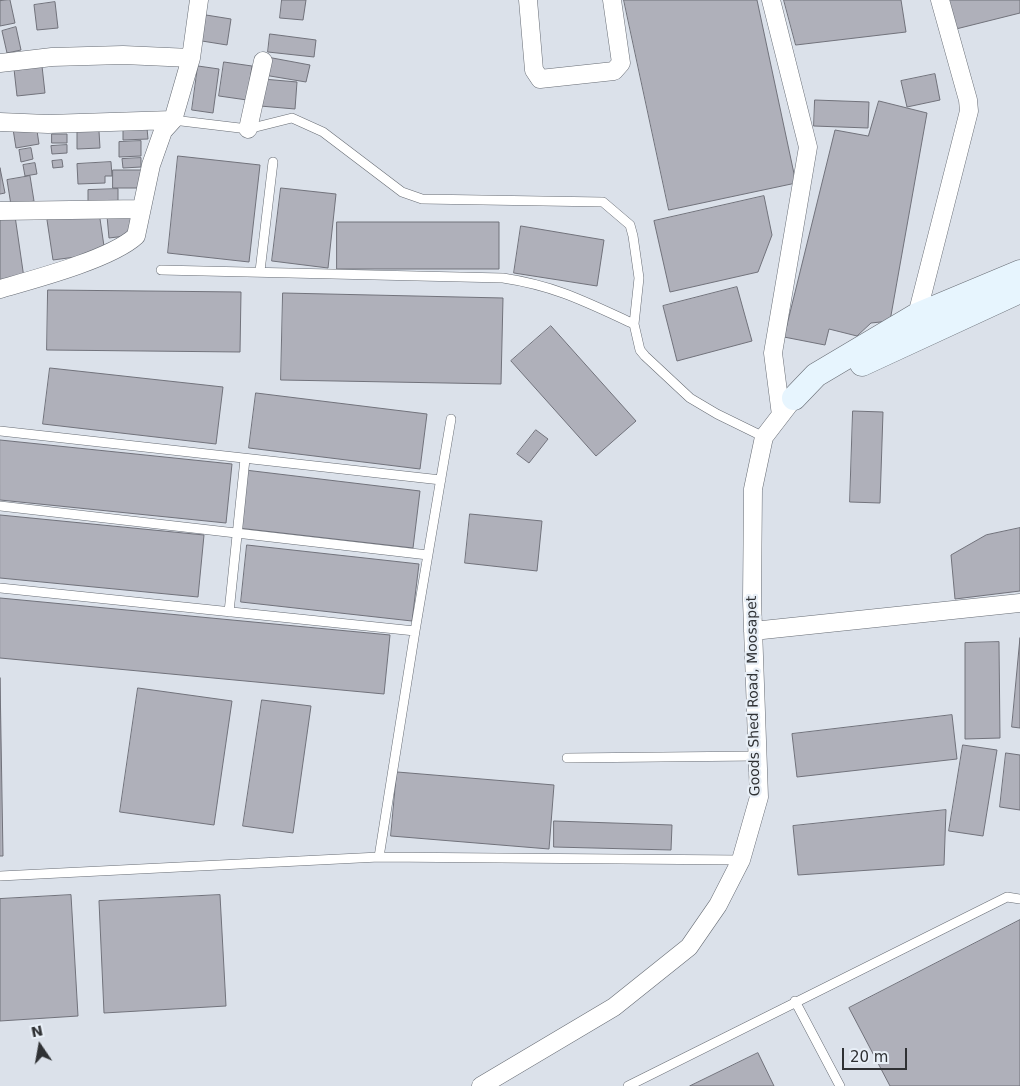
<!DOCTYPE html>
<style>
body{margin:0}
#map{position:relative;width:1020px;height:1086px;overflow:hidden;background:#dbe1ea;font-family:"DejaVu Sans",sans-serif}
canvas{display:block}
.north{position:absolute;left:15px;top:1021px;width:50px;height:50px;-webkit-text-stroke:4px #e8eff7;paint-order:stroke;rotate:348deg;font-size:14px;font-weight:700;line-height:20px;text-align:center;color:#2f3134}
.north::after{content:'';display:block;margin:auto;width:18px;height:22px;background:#2f3134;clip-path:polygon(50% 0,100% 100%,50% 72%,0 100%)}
.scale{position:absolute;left:842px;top:1048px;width:65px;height:22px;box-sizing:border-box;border:2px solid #2f3134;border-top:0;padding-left:6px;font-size:15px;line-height:18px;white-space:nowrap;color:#2f3134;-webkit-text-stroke:4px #e8eff7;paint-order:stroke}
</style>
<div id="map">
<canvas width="1020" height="1086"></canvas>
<div class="north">N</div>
<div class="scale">20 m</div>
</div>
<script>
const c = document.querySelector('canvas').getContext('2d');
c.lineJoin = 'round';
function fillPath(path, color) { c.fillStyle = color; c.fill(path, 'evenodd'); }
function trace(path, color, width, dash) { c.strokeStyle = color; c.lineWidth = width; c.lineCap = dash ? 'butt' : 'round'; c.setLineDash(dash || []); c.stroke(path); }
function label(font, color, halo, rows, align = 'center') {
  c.font = font + ' "DejaVu Sans",sans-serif'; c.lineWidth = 4.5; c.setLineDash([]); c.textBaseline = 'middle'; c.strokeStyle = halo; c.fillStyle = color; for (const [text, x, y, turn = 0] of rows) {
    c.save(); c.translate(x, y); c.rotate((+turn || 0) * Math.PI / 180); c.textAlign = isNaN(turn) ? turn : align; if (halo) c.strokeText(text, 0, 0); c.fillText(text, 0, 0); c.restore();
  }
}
const building = new Path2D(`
 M10 0 15 23 0 26V1Z
 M282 0H306L303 20 280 18Z
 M624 0H757L796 183 669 210Z
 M784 0H901L906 32 796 45Z
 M947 0H1020V13L956 29Z
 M55 2 58 28 37 30 34 5Z
 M206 15 231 19 227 45 202 41Z
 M16 27 21 50 7 53 2 31Z
 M270 34 316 40 314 57 268 52Z
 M267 57 310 65 306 82 264 75Z
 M224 62 252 66 247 100 219 96Z
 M42 66 45 93 17 96 14 69Z
 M198 66 219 69 213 113 192 110Z
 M935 74 940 100 907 107 901 81Z
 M263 79 297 82 295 109 260 106Z
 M815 100 869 102 868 128 814 126Z
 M879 101 927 113 890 321 871 323 857 336 829 329 825 345 784 337 835 130 868 136Z
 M36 124 39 144 16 148 13 129Z
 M147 128 148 139 123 140V129Z
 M99 131 100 148 77 149V132Z
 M52 134H67V143H52Z
 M141 141V156L119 157V142Z
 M67 145V153L52 154 51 146Z
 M31 148 33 159 21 162 19 150Z
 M178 156 260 165 249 262 168 253Z
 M141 158V167L123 168 122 159Z
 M62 160 63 167 53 168 52 161Z
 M111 162 112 176H105V183L78 184 77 164Z
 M35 163 37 174 25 176 23 165Z
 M0 168 5 193 0 194Z
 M113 170H143V188H113Z
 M30 176 34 201 11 205 7 180Z
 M281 188 336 194 328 268 272 261Z
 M118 189V207H88V190Z
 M764 196 772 235 758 272 670 292 654 221Z
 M99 212 105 253 53 260 47 220Z
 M131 213 134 235 109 238 107 216Z
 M15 216 24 278 0 282V219Z
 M337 222H499V269H337Z
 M521 226 604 240 597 286 514 273Z
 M737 287 752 341 677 361 663 306Z
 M48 290 241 292 240 352 47 350Z
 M283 293 503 298 501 384 281 380Z
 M551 326 636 421 596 456 511 361Z
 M50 368 223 387 216 444 43 424Z
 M256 393 427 414 420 469 249 448Z
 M853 411 883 412 880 503 850 502Z
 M536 430 548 439 529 463 517 454Z
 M0 440 232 464 226 523 0 500Z
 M245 470 420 491 413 548 238 528Z
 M470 514 542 521 537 571 465 563Z
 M0 515 204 535 198 597 0 578Z
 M1020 528V591L955 599 951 555 986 535Z
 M247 545 419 564 412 621 241 602Z
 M0 598 390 635 384 694 0 658Z
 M1020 638V728L1012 727Z
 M999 642 1000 738 965 739V643Z
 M0 678 3 856H0Z
 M138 688 232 701 214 825 120 812Z
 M262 700 311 706 293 833 243 826Z
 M952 715 957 759 797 777 792 734Z
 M963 745 997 750 983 836 949 831Z
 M1006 753 1020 755V810L1000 807Z
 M397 772 554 785 549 849 391 836Z
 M946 810 944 865 798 875 793 826Z
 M554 821 672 825 671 850 554 847Z
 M71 895 78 1016 0 1021V899Z
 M220 895 226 1006 104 1013 99 901Z
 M1020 920V1086H890L849 1008Z
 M758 1053 774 1086H690Z`);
fillPath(building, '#afb0ba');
trace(building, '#71727b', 1);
const lane = new Path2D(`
 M173 120 248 129 292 118 323 132 402 192 422 199 603 202 630 225 633 236 639 278 634 324 640 350 645 356 690 398 717 414 764 437
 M161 270 503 278C556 286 586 302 634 324
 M260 271 273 162
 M0 431 441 480
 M0 506 428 555
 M0 588 415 631 451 419
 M229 612 245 459
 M567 758 757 756
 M379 857 415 631
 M0 876 379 857 741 860
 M795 1001 840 1086
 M628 1086 1007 897 1020 899`);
const street = new Path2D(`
 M528 0 534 70 540 79 614 71 621 63 612 0
 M771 0 808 147 773 353 781 415
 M0 63 52 57 123 55 191 58
 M0 122 48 124 173 120
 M248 129 263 61
 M0 211 141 209
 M0 289C35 279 111 259 136 236L151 165 163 131 173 120 191 58 199 0
 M920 322 917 315 969 111 968 100 940 0
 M753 631 1020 603
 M481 1086 614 1007 689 947 718 905 741 860 759 797 752 600 753 489 764 437 794 398`);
const secondary = new Path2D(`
 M862 364 1020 291
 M794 398 816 375 917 315 1020 272`);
trace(lane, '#676c74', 10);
trace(street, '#676c74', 19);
trace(secondary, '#676c74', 25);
trace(lane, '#fff', 9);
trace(street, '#fff', 18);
trace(secondary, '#e7f5fe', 24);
label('14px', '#2f3134', '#e8eff7', [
 ["Goods Shed Road, Moosapet",754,696,-91]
]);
</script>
